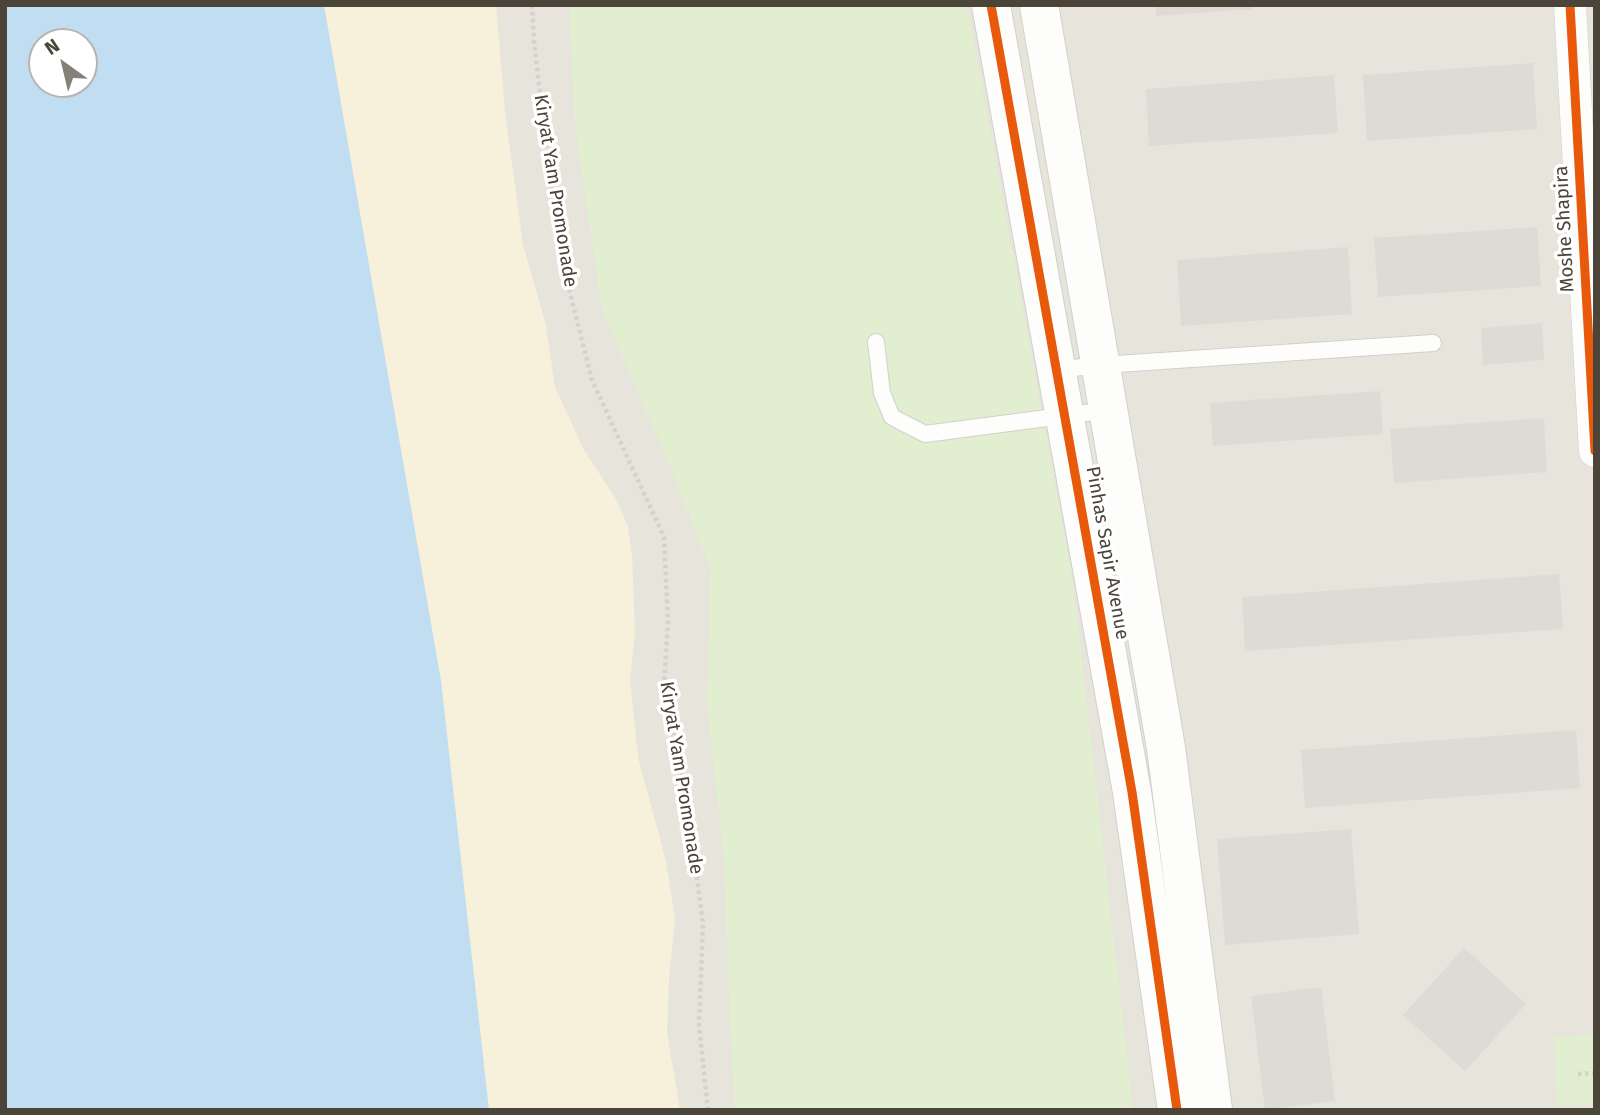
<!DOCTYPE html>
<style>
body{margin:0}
#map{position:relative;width:1600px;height:1115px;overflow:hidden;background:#f4f2ee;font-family:"Fira Sans",sans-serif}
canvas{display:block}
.frame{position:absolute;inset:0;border:7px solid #4b4439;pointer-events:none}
.north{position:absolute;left:28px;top:28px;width:70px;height:70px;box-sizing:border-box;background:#fff;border:2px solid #b7b4b0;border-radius:50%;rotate:326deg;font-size:19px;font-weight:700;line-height:28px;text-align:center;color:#4b4439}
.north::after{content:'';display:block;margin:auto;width:24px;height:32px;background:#868178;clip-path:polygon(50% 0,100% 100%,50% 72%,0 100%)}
</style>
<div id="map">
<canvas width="1600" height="1115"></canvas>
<div class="frame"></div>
<div class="north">N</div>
</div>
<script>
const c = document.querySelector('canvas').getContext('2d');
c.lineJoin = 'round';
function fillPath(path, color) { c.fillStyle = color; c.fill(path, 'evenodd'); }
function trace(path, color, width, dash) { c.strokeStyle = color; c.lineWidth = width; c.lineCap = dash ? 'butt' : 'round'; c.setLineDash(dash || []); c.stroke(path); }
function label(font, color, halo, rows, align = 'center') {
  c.font = font + ' "Fira Sans",sans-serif'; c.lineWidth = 7; c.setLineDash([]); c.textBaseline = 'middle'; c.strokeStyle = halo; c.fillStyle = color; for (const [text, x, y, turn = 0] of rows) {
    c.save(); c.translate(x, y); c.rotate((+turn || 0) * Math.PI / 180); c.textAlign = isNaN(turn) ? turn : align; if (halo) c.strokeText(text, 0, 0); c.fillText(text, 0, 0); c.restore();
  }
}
fillPath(new Path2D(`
 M483 5H1595V1110H604Z`), '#e7e4dc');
fillPath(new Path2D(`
 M569 5H967L1073 582 1133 1110H735L730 1020 724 860 707 702 711 570 670 466 602 309 575 125Z
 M1595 1034V1103L1556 1106 1555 1037Z`), '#e1eecf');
fillPath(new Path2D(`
 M318 5H496L505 112 523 245 546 325 555 387 584 450 616 499 628 526 632 556 635 634 630 680 638 757 666 861 675 918 669 979 667 1033 680 1110H486Z`), '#f7f0da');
fillPath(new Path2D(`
 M5 5H324L441 681 489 1110H5ZM42 42H84V84H42Z`), '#c0ddf1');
fillPath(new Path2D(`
 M1156 5H1252V9L1156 16Z
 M1533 63 1537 129 1367 141 1363 75Z
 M1334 75 1338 133 1149 146 1146 89Z
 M1537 227 1541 286 1378 297 1374 238Z
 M1348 247 1352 314 1181 326 1177 260Z
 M1542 323 1544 360 1483 365 1481 328Z
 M1380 391 1383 434 1213 446 1210 403Z
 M1544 418 1547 472 1394 483 1390 429Z
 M1559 574 1563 629 1245 651 1242 597Z
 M1576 730 1580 788 1305 808 1301 750Z
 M1351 829 1359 934 1225 945 1217 839Z
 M1464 948 1526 1004 1465 1071 1403 1015Z
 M1321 987 1335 1101 1265 1110 1251 996Z`), '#dedbd6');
const service = new Path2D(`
 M876 342 882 393 892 417 925 434 1108 410
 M1055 370 1101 365 1433 343`);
const minor = new Path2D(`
 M1570 5 1595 451`);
const tertiary = new Path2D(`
 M991 5 1132 792 1177 1110
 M1039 5 1166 748 1213 1110`);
trace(service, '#d2d0cb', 18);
trace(minor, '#d2d0cb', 33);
trace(tertiary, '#d2d0cb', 40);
trace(new Path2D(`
 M532 5 534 41 548 163 561 257 592 380 664 537 668 622 664 685 687 802 703 924 699 1025 708 1110
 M1578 1074 1595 1073`), '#d3d2cc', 4.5, [3.5, 3.5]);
trace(service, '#fdfdfc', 16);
trace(minor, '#fdfdfc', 32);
trace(tertiary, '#fdfdfc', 38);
trace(new Path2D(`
 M991 5 1132 792 1177 1110
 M1570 5 1595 451`), '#e8590c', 9);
label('19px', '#4b4439', '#fff', [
 ["Kiryat Yam Promonade",555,191,81],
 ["Moshe Shapira",1565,229,-93],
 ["Pinhas Sapir Avenue",1107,553,80],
 ["Kiryat Yam Promonade",681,778,81]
]);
</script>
